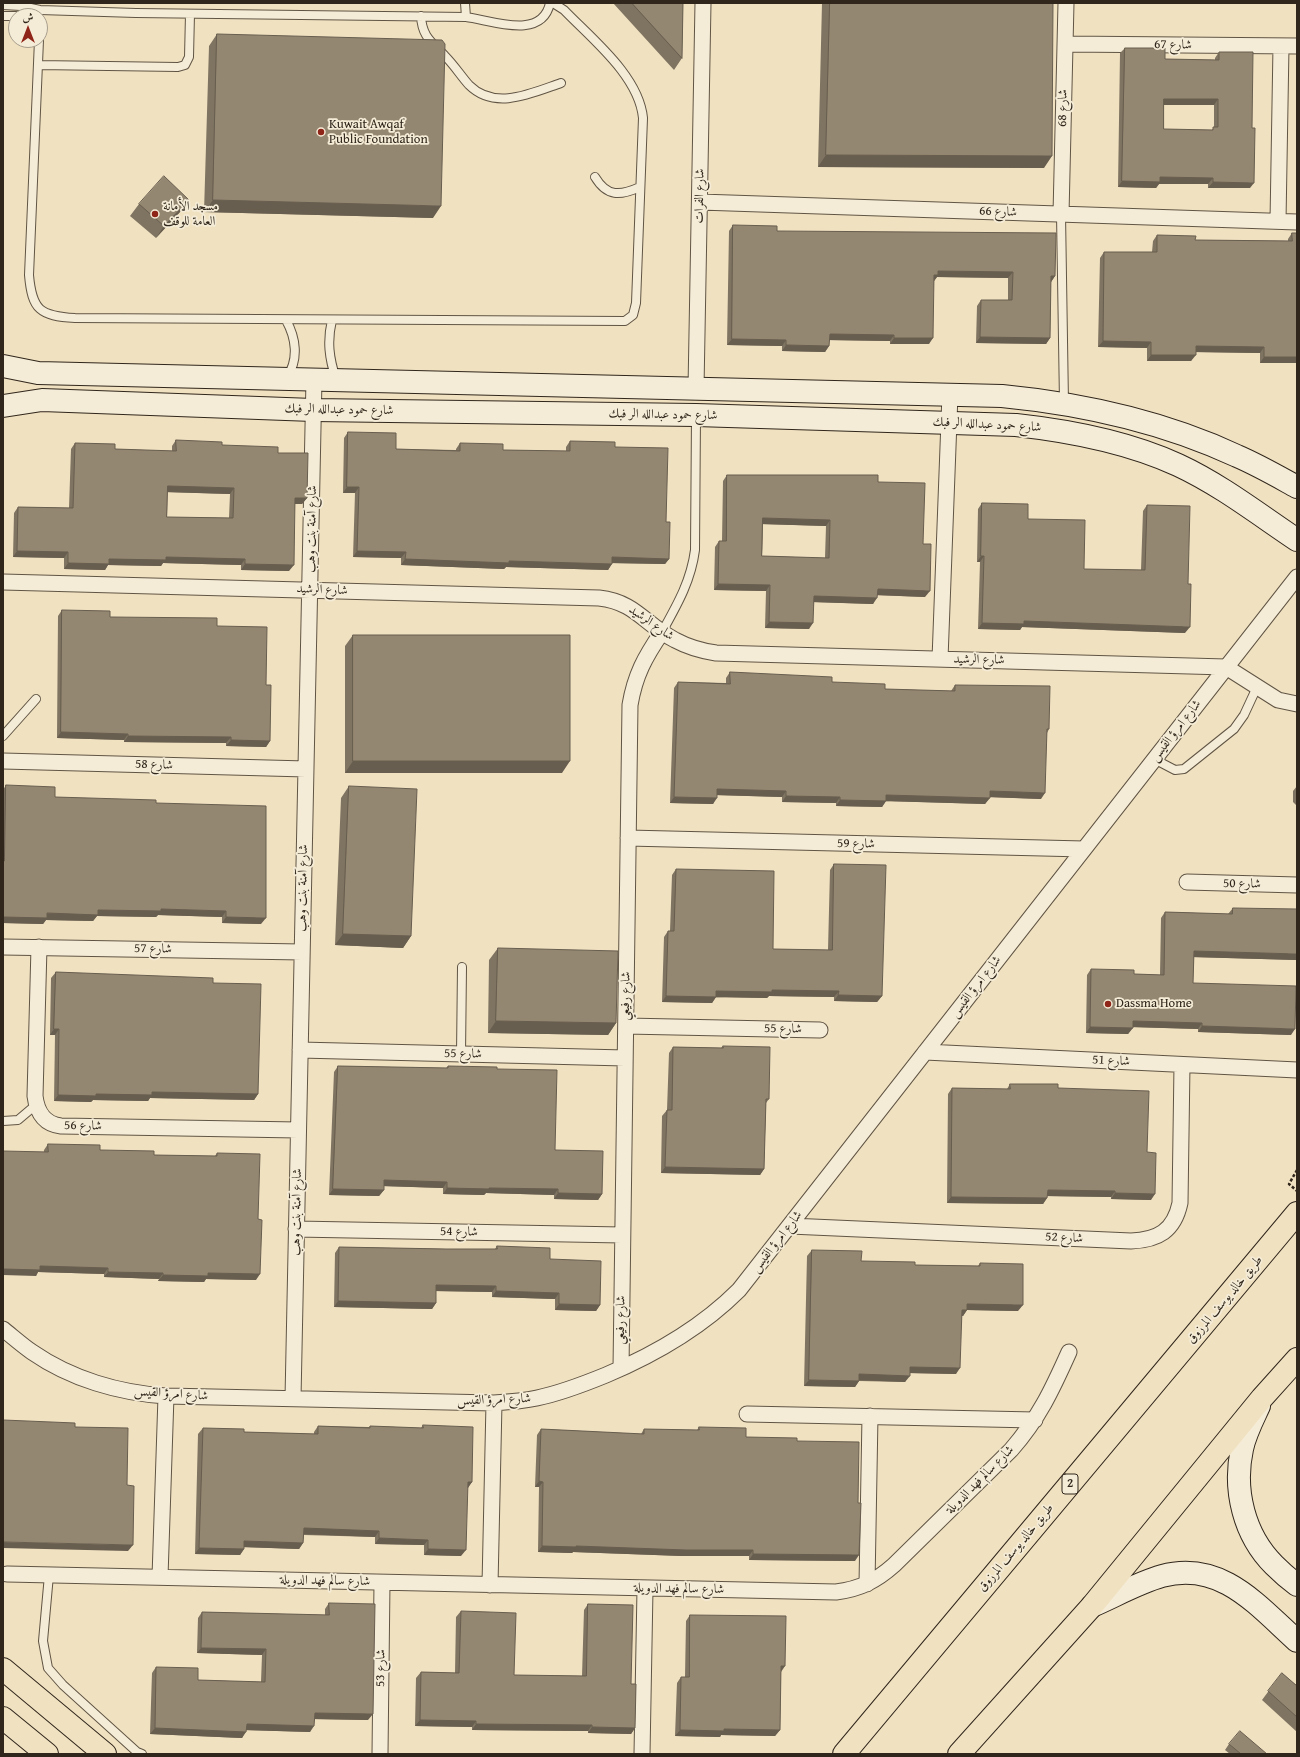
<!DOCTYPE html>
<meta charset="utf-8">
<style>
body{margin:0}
#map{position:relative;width:1300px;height:1757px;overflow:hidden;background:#f0e1c1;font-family:"Gentium Book Plus",Amiri,serif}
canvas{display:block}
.frame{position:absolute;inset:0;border:4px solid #30261b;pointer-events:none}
.north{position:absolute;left:8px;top:8px;width:40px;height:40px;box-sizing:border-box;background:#f5ecd7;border:1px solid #a69d8c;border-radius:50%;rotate:0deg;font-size:11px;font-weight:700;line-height:16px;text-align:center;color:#30261b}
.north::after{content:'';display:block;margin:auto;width:14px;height:18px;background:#8f2418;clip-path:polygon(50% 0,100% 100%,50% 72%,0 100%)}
</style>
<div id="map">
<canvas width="1300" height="1757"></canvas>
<div class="frame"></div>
<div class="north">ش</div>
</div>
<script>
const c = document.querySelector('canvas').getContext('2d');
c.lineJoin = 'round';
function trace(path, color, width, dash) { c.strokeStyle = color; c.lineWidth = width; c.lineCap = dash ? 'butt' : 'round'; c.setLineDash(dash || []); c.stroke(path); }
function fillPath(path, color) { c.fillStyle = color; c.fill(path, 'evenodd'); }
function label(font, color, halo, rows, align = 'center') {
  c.font = font + ' "Gentium Book Plus",Amiri,serif'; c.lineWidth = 3.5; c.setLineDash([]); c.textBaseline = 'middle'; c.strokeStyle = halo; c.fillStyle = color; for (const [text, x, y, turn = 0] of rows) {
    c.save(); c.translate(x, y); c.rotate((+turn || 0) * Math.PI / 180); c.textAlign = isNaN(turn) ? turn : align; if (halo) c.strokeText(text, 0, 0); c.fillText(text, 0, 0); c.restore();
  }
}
const lane = new Path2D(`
 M465 3 466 17
 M3 5 21 6 40 10 136 13 466 17C491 20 542 41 550 3
 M3 16H21L39 10
 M421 16C422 37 432 42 445 56 454 65 461 76 469 85 495 111 532 93 561 83
 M39 40 29 275C32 310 40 316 75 318L625 321 633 315 636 303 643 118C639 76 592 39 564 10L553 3
 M38 65 178 67 185 65 189 57 190 14
 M595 177C607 197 620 196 640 187
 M1061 214 1064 403
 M286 320C296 338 299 359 287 377
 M332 320C327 341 329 358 336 379
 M662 632C677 605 691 581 695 550L696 416
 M3 736 36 699
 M1154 759 1175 770 1184 769 1234 729 1244 715 1257 687
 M461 1054 462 967
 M3 1121 18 1120 31 1109 37 1107
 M49 1575 43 1641 48 1668 63 1685 137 1752 142 1754`);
const street = new Path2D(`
 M1065 44 1297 46
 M700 202 1297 222
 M1061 214 1066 3
 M1278 221 1281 46
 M696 388 703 3
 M3 582 599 598C636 602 645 625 675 640 688 647 702 651 716 653L1226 667 1278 700 1297 704
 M940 659 950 394
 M3 761 306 769
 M628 838 1084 849
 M1187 882 1297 885
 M3 947 302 952
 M39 947 35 1096C37 1112 44 1124 61 1126L298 1130
 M626 1026 820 1030
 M300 1050 625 1058
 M925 1052 1297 1070
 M790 1226 1131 1241C1158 1240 1174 1231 1180 1203L1182 1065
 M296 1229 622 1235
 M3 1329C13 1337 22 1345 32 1352 71 1379 119 1393 166 1396L494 1403C509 1402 523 1401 537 1398 561 1393 584 1384 606 1375 656 1354 701 1328 739 1290L1297 577
 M621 1368 630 705C635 675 645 657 662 632
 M293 1398 314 379
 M747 1414 1035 1420
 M7 1574 836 1592C860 1589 876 1581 894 1565L1011 1450C1039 1418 1052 1390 1069 1352
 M160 1577 166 1396
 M867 1584 870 1416
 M490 1585 494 1403
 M380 1754 382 1583
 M642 1754 645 1589`);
const secondary = new Path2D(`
 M3 366 38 373 1002 396C1084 404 1162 421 1237 456 1258 465 1277 476 1297 487
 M3 406 42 400 313 410 696 415 1016 425C1071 431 1128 442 1178 465 1221 485 1258 514 1297 540
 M1259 1406C1253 1419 1245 1434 1242 1449 1233 1490 1244 1535 1274 1565 1281 1572 1289 1579 1297 1585
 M1092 1606C1113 1597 1140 1582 1162 1576 1221 1560 1257 1605 1297 1641`);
const primary = new Path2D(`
 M3 1669 105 1754
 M3 1718 47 1754
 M844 1754 1297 1213
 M959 1754 1092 1606 1262 1398 1297 1359`);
trace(lane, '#605544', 10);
trace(street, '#605544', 17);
trace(secondary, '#30261b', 24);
trace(primary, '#30261b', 24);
trace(new Path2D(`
 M1297 1170 1289 1184 1297 1191`), '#30261b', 2.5, [3, 2]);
trace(lane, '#f5ecd7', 8);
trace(street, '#f5ecd7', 15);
trace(secondary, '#f5ecd7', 22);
trace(primary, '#f0e1c1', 22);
fillPath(new Path2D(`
 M613 3H683L682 58 674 70Z
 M822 3H1053L1044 168 818 167Z
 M217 34 433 218 204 212 209 46Z
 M1125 48 1165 59 1215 60V58L1219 52 1250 188H1208V184H1159L1156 188 1118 187 1120 53ZM1164 105H1214V127L1212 130 1164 129Z
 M189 200 180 212 156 238 130 216 139 204Z
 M733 225 777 231 1055 276 1051 282 1050 338 1046 344 976 343 977 306 981 300H1008V278L937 277 934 281 929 344H890V341L829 340V346L825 352 782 351V346L727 345 729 231Z
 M1292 233 1297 363H1260V353L1196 352 1191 361H1147V348L1098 347 1100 258 1104 252H1152L1153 241 1157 235 1195 240 1288 241V239Z
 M348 432 396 449 456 450V449L460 443 503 450 566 451V447L570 441 615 447 666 522 669 559 665 564 612 563 608 570 506 567 504 569 401 565V558L353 557 355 493H343L344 438Z
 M176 440 222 445 278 453 307 498 302 504H295L289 571 241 570V565L163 563 161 566 108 565 105 570 64 569V558L13 557 14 513 18 507 69 508 71 449 75 443 115 449 172 451V446ZM167 492 230 494 229 518 167 517Z
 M727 475 878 482 923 544 925 597 877 595 873 604 814 602 809 629 765 628 766 591 714 590 715 547 719 541H722L723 481ZM763 524 826 526 825 558 762 556Z
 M982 503 1028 519 1084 569 1141 570 1143 511 1147 505 1185 633 1022 627 1020 630 978 629 980 562H977L978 509Z
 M62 610 110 617 217 626 266 685 270 741 266 747 226 746V743L124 742V740L57 738 58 616Z
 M353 635 562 773H345V646Z
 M730 672 832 682 885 689 951 691 955 685 1049 729 1047 733 1041 799 990 797 985 804 886 801 882 807 836 806V803L782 802V797L717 795 713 804 670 803 674 688 678 682 726 683V678Z
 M6 785 55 797 156 803 261 924 222 923V917L158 915 156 917 97 916 93 921 46 920 43 924 3 923V790Z
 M349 786 411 936 403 948 335 945 341 798Z
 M1297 786V806L1293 802V791Z
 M834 864 882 996 877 1002 834 1001V997L769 996 767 998 716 997 712 1003 662 1002 664 937 668 931H670L672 875 676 869 773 949 828 950 830 870Z
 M1233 908 1296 960 1194 957 1193 983 1291 1035 1198 1032V1029L1133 1027 1128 1034 1086 1033 1087 975 1091 969 1134 974 1160 975 1161 918 1165 912 1228 914Z
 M498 948 616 1023 608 1035 488 1033 489 960Z
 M56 972 213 983 258 1094 254 1100 150 1098 148 1101 93 1100 91 1102 54 1101 55 1035H50L51 978Z
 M723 1046 769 1099 766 1103 764 1169 760 1175 661 1173 662 1116 667 1110 669 1053 673 1047 721 1048Z
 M338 1066 446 1068 448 1066 497 1069 555 1150 602 1194 598 1200 554 1199V1195L486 1193 484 1195 443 1194V1188L384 1186V1190L379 1196 329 1195 334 1072Z
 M1010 1084 1058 1088 1147 1152 1151 1200 1111 1199V1197L1047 1196V1198L1043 1204 947 1203 948 1094 952 1088 1007 1089Z
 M48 1144 100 1150 154 1155 215 1156 217 1153 256 1280 206 1279 204 1282 158 1281 159 1279 104 1277V1274L38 1272 36 1276 44 1150Z
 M497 1246 550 1259 600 1305 596 1311 555 1310V1299L492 1297V1292L436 1291V1303L432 1309 334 1307 335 1253 339 1247 446 1249H495Z
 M812 1250 861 1261 915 1265 978 1266 980 1263 1018 1311 967 1310 963 1316H962L956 1374 910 1373 905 1382 859 1381 855 1387 804 1386 807 1256Z
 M423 1425 472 1482 467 1488 461 1556 424 1555V1545L375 1544V1537L304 1535 303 1543 299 1549 244 1547V1549L240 1555 195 1554 198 1434 203 1428 244 1432 314 1434V1432L318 1426 369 1427 370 1426 421 1428Z
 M699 1427 746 1437 797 1441 855 1561 749 1560V1556H682L573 1552 572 1553 538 1552 539 1487H535L537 1435 541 1429 641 1434 644 1429 697 1430Z
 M329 1603 368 1720 314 1719 310 1732 246 1730 242 1738 150 1734 152 1673 156 1667 198 1680 261 1682 262 1655 197 1653 198 1618 202 1612 325 1615V1609Z
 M588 1604 631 1684 635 1728 631 1734 588 1733V1731L472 1730V1727L415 1726 416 1678 421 1672 455 1673 456 1617 461 1611 514 1675 582 1676 584 1610Z
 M690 1615 781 1672 780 1730 775 1736 721 1735 720 1737 675 1736 677 1683 681 1677H685L686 1621Z
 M1282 1673 1297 1686V1732L1262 1700Z
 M1229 1744 1267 1754H1230L1225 1750Z`), '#7f7461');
fillPath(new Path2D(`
 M1164 99H1218L1214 105H1160Z
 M826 155 1052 156 1044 168 818 167Z
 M1160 177 1213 178 1208 184H1159L1156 188 1118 187 1122 181Z
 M1213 182 1254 183 1250 188H1208Z
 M189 200 180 212 156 238 164 226Z
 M213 200 441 206 433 218 204 212Z
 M938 271 1013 272 1008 278 937 277 934 281H930Z
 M1051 276H1055L1051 282H1046Z
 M830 334 894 335 890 341 825 340Z
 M980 337 1050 338 1046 344 976 343Z
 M894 338H933L929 344H890Z
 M732 339 786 340 782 346 727 345Z
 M1103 341 1151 342 1147 348 1098 347Z
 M786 345 829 346 825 352 782 351Z
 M1196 346 1264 347 1260 353 1191 352Z
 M1151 355H1196L1191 361H1147Z
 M1264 357H1297V363H1260Z
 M168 486 234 488 230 494 163 492Z
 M347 487H359L355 493H343Z
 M295 498H307L302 504H291Z
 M763 518 830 520 826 526 759 524Z
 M17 551 68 552 64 558 13 557Z
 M357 551 406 552 401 558 353 557Z
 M981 556H984L980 562H977Z
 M166 557 245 559 241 565 163 563 161 566 108 565 105 570 64 569 68 563 109 559Z
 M612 557 669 559 665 564 608 563Z
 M405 559 509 561 612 564 608 570 506 567 504 569 401 565Z
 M245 564 294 565 289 571 241 570Z
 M718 584 770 585 766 591 714 590Z
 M878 589 930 591 925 597 873 595Z
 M814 596 877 598 873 604 810 602Z
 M1024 621 1190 627 1185 633 1022 627 1020 630 978 629 982 623Z
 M769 622 813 623 809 629 765 628Z
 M61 732 128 734 124 740 57 738Z
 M128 736 231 737 226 743 124 742Z
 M231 740 270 741 266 747 226 746Z
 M353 761H570L562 773H345Z
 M717 789 786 791 782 797 713 795Z
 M990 791 1045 793 1041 799 986 797Z
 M886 795 990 798 985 804 882 801Z
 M786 796 840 797 836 803 782 802Z
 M674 797 717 798 713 804 670 803Z
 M840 800 886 801 882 807 836 806Z
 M161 909 226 911 222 917 158 915 156 917 97 916 93 921 46 920 43 924 3 923V917L98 910Z
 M226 917 266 918 261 924 222 923Z
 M343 934 411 936 403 948 335 945Z
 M1194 951 1297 954V959L1296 960 1190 957Z
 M772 990 839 991 834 997 769 996 767 998 712 997 716 991Z
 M838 995 882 996 877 1002 834 1001Z
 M666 996 716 997 712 1003 662 1002Z
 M496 1021 616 1023 608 1035 488 1033Z
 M1133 1021 1202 1023 1198 1029 1129 1027Z
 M1202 1026 1295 1029 1291 1035 1198 1032Z
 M1090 1027 1133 1028 1128 1034 1086 1033Z
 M54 1029H59L55 1035H50Z
 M152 1092 258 1094 254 1100 150 1098 148 1101 93 1100 91 1102 54 1101 58 1095 96 1094Z
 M665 1167 764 1169 760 1175 661 1173Z
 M384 1180 447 1182 443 1188 380 1186Z
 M447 1188H489L558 1189 554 1195 486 1193 484 1195 443 1194Z
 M333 1189 384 1190 379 1196 329 1195Z
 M1048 1190 1115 1191 1111 1197 1043 1196Z
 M558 1193 602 1194 598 1200 554 1199Z
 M1115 1193 1155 1194 1151 1200 1111 1199Z
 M951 1197 1047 1198 1043 1204 947 1203Z
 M40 1266 108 1268 104 1274 38 1272 36 1276 3 1275V1269Z
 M108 1272 163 1273 159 1279 104 1277Z
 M208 1273 260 1274 256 1280 206 1279 204 1282 158 1281 163 1275Z
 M436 1285 496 1286 492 1292 432 1291Z
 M496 1291 559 1293 555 1299 492 1297Z
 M338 1301 436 1303 432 1309 334 1307Z
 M559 1304 600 1305 596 1311 555 1310Z
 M967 1304 1023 1305 1018 1311 967 1310 963 1316H958Z
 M910 1367 960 1368 956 1374 906 1373Z
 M859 1374 910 1376 905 1382 855 1380Z
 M809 1380 859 1381 855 1387 804 1386Z
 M539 1481 543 1482 539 1487H535Z
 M468 1482H472L468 1488H463Z
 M304 1528 379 1531 375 1537 300 1534Z
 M379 1538 428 1540 424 1545 375 1544Z
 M244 1541 303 1543 299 1549 240 1547Z
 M3 1542 133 1545 128 1551 3 1548Z
 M542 1546H576L753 1550 749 1556H682L573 1552 572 1553 538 1552Z
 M199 1548 244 1549 240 1555 195 1554Z
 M428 1549 466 1550 461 1556 424 1555Z
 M753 1554 859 1555 855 1561 749 1560Z
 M201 1648 266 1649 262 1655 197 1653Z
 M781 1666H785L781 1672Z
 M315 1713 373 1714 368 1720 310 1719Z
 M420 1720 476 1721 472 1727 415 1726Z
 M247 1724 314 1726 310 1732 242 1730Z
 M476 1724 592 1725 588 1731 472 1730Z
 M592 1727 635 1728 631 1734 588 1733Z
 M155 1728 246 1732 242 1738 150 1734Z
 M724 1729 780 1730 775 1736 721 1735 720 1737 675 1736 680 1730Z`), '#685e4f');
const building = new Path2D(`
 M632 3H683L682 58Z
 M830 3H1053L1052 156 826 155Z
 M217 34 442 40 445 44 441 206 213 200Z
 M1125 48H1165V59L1219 60V52H1253L1252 128H1255L1254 183 1213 182V178L1160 177V182L1122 181ZM1164 99H1218V127H1213V130L1164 129Z
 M164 176 189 200 164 226 139 204Z
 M733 225 777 226V231L1056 233 1055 276H1051L1050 338 980 337 981 300H1012L1013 272 938 271V275H934L933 338H894V335L830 334 829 346 786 345V340L732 339Z
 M1292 233H1297V357H1264V347L1196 346V355H1151V342L1103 341 1104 252H1157V235L1196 236 1195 240 1292 241Z
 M348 432 396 433V449L460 451V443L503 444V450L570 451V441L615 442V447L668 448 666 522H670L669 559 612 557V564L509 561V563L405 559 406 552 357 551 359 487H347Z
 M176 440 222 442V445L278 447V453H308L307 498H295L294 565 245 564V559L166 557V560L109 559V564L68 563V552L17 551 18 507 73 508 75 443 115 444V449L176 451ZM168 486 234 488 233 518 167 517Z
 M727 475H878V482L925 483 923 544H931L930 591 878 589 877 598 814 596 813 623 769 622 770 585 718 584 719 541H726ZM763 518 830 520 829 558 762 556Z
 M982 503 1028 504V519L1085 520 1084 569 1145 570 1147 505 1190 506 1188 584H1191L1190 627 1024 621V624L982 623 984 556H981Z
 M62 610 110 611V617L217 618V626L267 627 266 685H271L270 741 231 740V737L128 736V734L61 732Z
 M353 635H570V761H353Z
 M730 672 832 677V682L885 684V689L955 691V685L1050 686 1049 729H1047L1045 793 990 791V798L886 795V801L840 800V797L786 796V791L717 789V798L674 797 678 682 730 684Z
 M6 785 55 787V797L156 800V803L266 806V918L226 917V911L161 909V911L98 910V915L47 913V918L3 917V861H4Z
 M349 786 417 789 411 936 343 934Z
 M834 864 886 865 882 996 838 995 839 991 772 990V992L716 991V997L666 996 668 931H674L676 869 774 871 773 949 832 950Z
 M1233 908 1297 909V954L1194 951 1193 983 1296 986 1295 1029 1202 1026V1023L1133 1021V1028L1090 1027 1091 969 1134 970V974L1164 975 1165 912 1232 914Z
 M498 948 618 951 616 1023 496 1021Z
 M56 972 213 978V983L261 984 258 1094 152 1092V1095L96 1094V1096L58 1095 59 1029H54Z
 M723 1046 770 1047 769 1099H766L764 1169 665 1167 667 1110H672L673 1047 723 1048Z
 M338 1066 448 1068V1066L497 1067V1069L557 1070 555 1150 603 1151 602 1194 558 1193V1189L489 1188V1189L447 1188V1182L384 1180V1190L333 1189Z
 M1010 1084H1058V1088L1149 1091 1147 1152 1156 1153 1155 1194 1115 1193V1191L1048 1190 1047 1198 951 1197 952 1088 1010 1089Z
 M48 1144 100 1145V1150L154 1151V1155L217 1156V1153L260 1154 258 1219 262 1220 260 1274 208 1273V1276L163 1275V1273L108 1272V1268L40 1266V1270L3 1269V1151L48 1152Z
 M497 1246 550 1248V1259L601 1261 600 1305 559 1304V1293L496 1291V1286L436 1285V1303L338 1301 339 1247 446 1249H497Z
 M812 1250 862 1251 861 1261 915 1262V1265L980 1266V1263L1023 1264V1305L967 1304V1310H962L960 1368 910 1367V1376L859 1374V1381L809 1380Z
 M3 1420 75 1423V1427L128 1428 127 1485 134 1486 133 1545 3 1542Z
 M423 1425 473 1427 472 1482H468L466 1550 428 1549V1540L379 1538V1531L304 1528 303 1543 244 1541V1549L199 1548 203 1428 244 1429V1432L318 1434V1426L370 1428V1426L423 1428Z
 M699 1427 746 1428V1437L797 1438V1441L859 1442 858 1503H861L859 1555 753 1554V1550H686L576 1546V1547L542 1546 543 1482 539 1481 541 1429 644 1434V1429L699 1430Z
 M329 1603 375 1604 373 1714 315 1713 314 1726 247 1724 246 1732 155 1728 156 1667 198 1668V1680L265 1682 266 1649 201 1648 202 1612 329 1615Z
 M588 1604 633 1605 631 1684H636L635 1728 592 1727V1725L476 1724V1721L420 1720 421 1672 459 1673 461 1611 516 1613 514 1675 586 1676Z
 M690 1615 786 1616 785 1666H781L780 1730 724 1729V1731L680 1730 681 1677H689Z
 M1282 1673 1297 1686V1717L1268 1691Z
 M1240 1731 1267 1754H1241L1229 1744Z`);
fillPath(building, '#948771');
trace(building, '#685e4f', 1);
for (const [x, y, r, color] of [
 [321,132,4,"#8f2418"],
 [155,214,4,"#8f2418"],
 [1108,1004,4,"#8f2418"]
]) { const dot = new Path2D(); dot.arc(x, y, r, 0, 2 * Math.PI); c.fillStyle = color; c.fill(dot); trace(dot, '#f5ecd7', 1.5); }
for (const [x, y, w] of [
 [1070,1484,16]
]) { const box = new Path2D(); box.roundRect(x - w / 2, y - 10, w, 20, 3); c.fillStyle = '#f5ecd7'; c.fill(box); trace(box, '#30261b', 1); }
label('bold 12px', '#30261b', null, [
 ["2",1070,1484]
]);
label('13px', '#30261b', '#f5ecd7', [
 ["شارع 67",1173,45,1],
 ["شارع 68",1063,108,-89],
 ["شارع الفرات",700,196,-89],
 ["شارع 66",998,212,2],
 ["شارع حمود عبدالله الر فبك",339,410,1],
 ["شارع حمود عبدالله الر فبك",663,415,1],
 ["شارع حمود عبدالله الر فبك",987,425,3],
 ["شارع آمنة بنت وهب",312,529,-89],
 ["شارع الرشيد",322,590,2],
 ["شارع الرشيد",651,623,35],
 ["شارع الرشيد",979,660,1],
 ["شارع امرؤ القيس",1176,731,-52],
 ["شارع 58",154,765,2],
 ["شارع 59",856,844,1],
 ["شارع 50",1242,884,1],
 ["شارع آمنة بنت وهب",303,888,-89],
 ["شارع 57",153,949,1],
 ["شارع امرؤ القيس",976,987,-52],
 ["شارع رفيعي",626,996,-89],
 ["شارع 55",783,1029,1],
 ["شارع 55",463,1054,1],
 ["شارع 51",1111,1061,3],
 ["شارع 56",83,1126,1],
 ["شارع آمنة بنت وهب",297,1212,-89],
 ["شارع 54",459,1232,1],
 ["شارع 52",1064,1238,3],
 ["شارع امرؤ القيس",777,1242,-52],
 ["طريق خالد يوسف المرزوق",1225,1300,-50],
 ["شارع رفيعي",621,1320,-89],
 ["شارع امرؤ القيس",171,1394,4],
 ["شارع امرؤ القيس",494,1400,-2],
 ["شارع سالم فهد الدويلة",980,1480,-45],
 ["طريق خالد يوسف المرزوق",1016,1548,-50],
 ["شارع سالم فهد الدويلة",325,1581,1],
 ["شارع سالم فهد الدويلة",679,1589,1],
 ["شارع 53",381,1668,-89]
]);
label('13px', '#30261b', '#f5ecd7', [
 ["Kuwait Awqaf",329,125],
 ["Public Foundation",329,140],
 ["مسجد الأمانة",163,207],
 ["العامة للوقف",163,222],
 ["Dassma Home",1116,1004]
], 'left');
</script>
